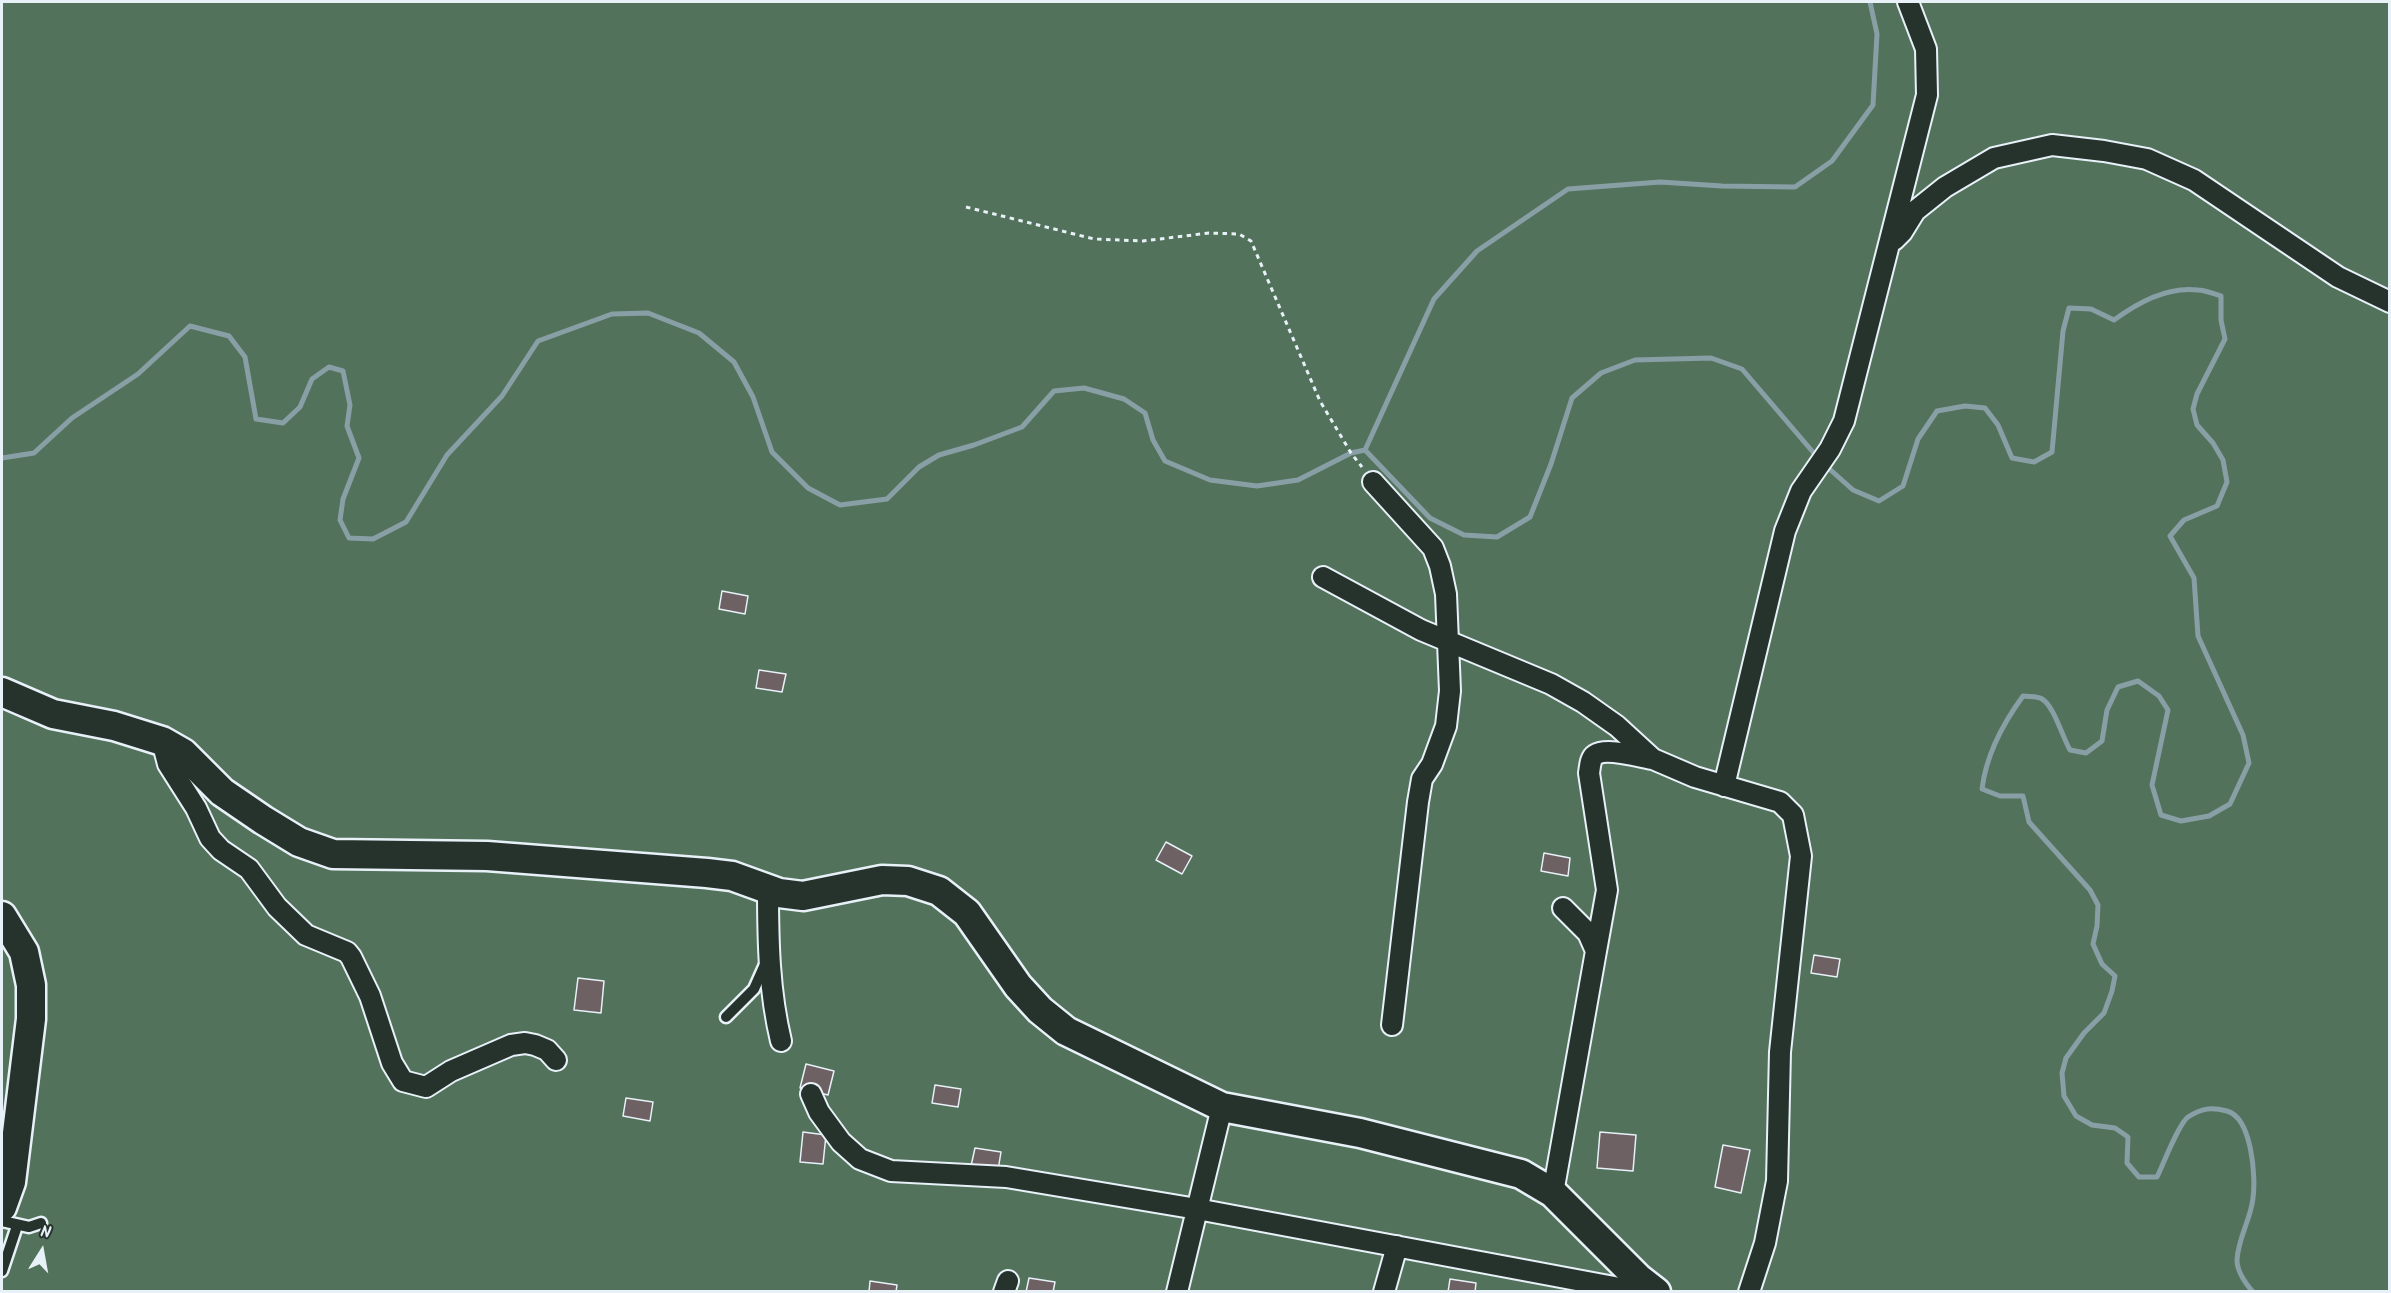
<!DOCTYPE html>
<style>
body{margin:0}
#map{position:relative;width:2391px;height:1293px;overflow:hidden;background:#343c38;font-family:Kalam,sans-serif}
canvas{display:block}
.frame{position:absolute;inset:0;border:3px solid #e8f1f8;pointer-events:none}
.north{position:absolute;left:12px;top:1221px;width:60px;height:60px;-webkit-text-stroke:4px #26332d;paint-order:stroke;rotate:11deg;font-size:16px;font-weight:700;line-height:24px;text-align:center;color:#e8f1f8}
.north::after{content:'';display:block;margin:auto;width:21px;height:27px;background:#e8f1f8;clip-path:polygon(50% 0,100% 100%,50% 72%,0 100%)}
</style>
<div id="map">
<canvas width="2391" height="1293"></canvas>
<div class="frame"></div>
<div class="north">N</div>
</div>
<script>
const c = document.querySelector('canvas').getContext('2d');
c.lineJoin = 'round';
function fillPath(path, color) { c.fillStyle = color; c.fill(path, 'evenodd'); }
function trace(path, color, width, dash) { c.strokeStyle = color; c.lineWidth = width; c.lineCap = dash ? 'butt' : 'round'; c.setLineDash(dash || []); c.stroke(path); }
fillPath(new Path2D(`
 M2 2H2389V1291L2 1292Z`), '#52725c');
trace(new Path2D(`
 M1365 450 1430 518 1464 535 1497 537 1530 517 1551 464 1572 398 1601 373 1635 360 1711 358 1742 369 1818 458
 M1365 450 1434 299 1477 251 1568 189 1660 182 1722 186 1795 187 1832 161 1873 105 1877 34 1870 2
 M2 458 34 453 72 418 138 374 190 326 229 336 245 357 256 419 283 423 300 407 312 379 329 367 343 371 350 405 347 426 359 458 343 499 340 520 349 538 373 539 406 522 447 455 502 396 538 341 612 314 648 313 699 333 734 362 753 397 772 452 808 488 840 505 887 499 919 467 939 455 974 445 1022 427 1054 391 1084 388 1124 399 1145 413 1153 440 1165 461 1210 480 1257 486 1298 480 1351 453 1365 450
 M1825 465 1853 490 1879 501 1903 486 1918 439 1937 411 1965 406 1985 408 1998 425 2012 458 2034 462 2052 452 2063 331 2069 308 2091 309 2114 320C2137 303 2168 286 2198 290 2205 290 2214 294 2221 296V320L2225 339 2197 394 2193 409 2197 425 2213 443 2223 460 2227 482 2217 506 2184 520 2170 536 2194 578 2198 636 2243 735 2249 763 2230 804 2209 816 2181 821 2161 815 2152 785 2168 710 2159 696 2138 681 2118 687 2107 710 2102 741 2086 753 2070 750C2062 736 2054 706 2042 699 2038 696 2029 697 2023 696 2004 722 1986 756 1982 789L2000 796H2023L2029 822 2090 890 2098 905 2097 926 2093 944 2102 964 2115 976 2112 991 2104 1013 2084 1033 2066 1058 2062 1073 2064 1096 2076 1116 2092 1125 2115 1128 2128 1137 2127 1163 2139 1177H2157C2163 1165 2179 1123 2188 1117 2202 1108 2211 1107 2227 1111 2252 1118 2256 1177 2253 1198 2251 1219 2238 1238 2237 1260 2237 1272 2246 1284 2253 1292`), '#899fa6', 5);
const building = new Path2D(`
 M722 591 748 596 745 614 719 609Z
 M759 670 786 674 782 692 756 688Z
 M1166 842 1192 856 1182 874 1156 860Z
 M1544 853 1570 858 1568 876 1541 871Z
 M1814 955 1840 959 1837 977 1811 973Z
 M578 978 604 981 601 1013 574 1010Z
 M806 1064 834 1071 828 1095 800 1088Z
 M935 1085 961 1089 958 1107 932 1103Z
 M626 1098 653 1102 650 1121 623 1116Z
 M803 1132 826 1135 823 1164 800 1162Z
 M1600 1132 1636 1135 1633 1171 1597 1168Z
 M1723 1145 1750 1150 1741 1193 1715 1187Z
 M975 1148 1001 1152 998 1170 971 1166Z
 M1029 1278 1055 1282 1053 1292H1026Z
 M1450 1279 1476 1283 1475 1292H1448Z
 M870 1281 897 1285 896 1292H869Z`);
fillPath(building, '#6d6164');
trace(building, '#e8f1f8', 1.5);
const lane = new Path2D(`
 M726 1017 754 989 767 960
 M2 1221 29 1227 41 1223
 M2 1271 17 1226`);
const street = new Path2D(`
 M1894 240 1902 232 1915 211 1945 187 1994 158 2052 145 2104 151 2147 159 2194 180 2338 277 2390 302
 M1373 482 1433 548 1440 566 1446 594 1450 691 1446 726 1432 764 1422 779 1418 802 1392 1025
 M1323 577 1421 630 1551 684 1583 702 1617 726 1653 759 1695 777 1780 802 1793 815 1801 856 1780 1052 1777 1181 1765 1243 1749 1292
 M162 741 168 764 196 808 210 838 221 850 249 869 277 907 306 935 347 952 351 957 370 996 392 1063 403 1081 426 1087 451 1071 511 1045 525 1043 535 1045 547 1050 556 1060
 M1724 786 1785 531 1801 491 1830 449 1844 421 1927 95 1926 49 1908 2
 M768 889C768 941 769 991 781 1041
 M1596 951 1607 890 1589 773C1590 768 1590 758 1595 755 1606 747 1640 757 1653 759
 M811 1094 819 1112 841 1142 860 1159 891 1171 1006 1177 1197 1209 1641 1292
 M1553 1193 1596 951 1588 933 1563 908
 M1004 1292 1008 1281
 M1177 1292 1222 1107
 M1384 1292 1397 1246`);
const secondary = new Path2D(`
 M2 692 53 714 114 726 162 741 183 753 222 792 263 820 299 842 333 854 487 856 707 873 732 876 779 893 803 896 882 880 908 881 939 891 967 913 1018 986 1040 1010 1066 1031 1222 1107 1360 1133 1521 1174 1553 1193 1638 1278 1656 1292
 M2 916 24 952 31 985V1019L11 1182 2 1207`);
trace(lane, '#e8f1f8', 15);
trace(street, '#e8f1f8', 24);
trace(secondary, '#e8f1f8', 33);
trace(new Path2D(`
 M966 207 1094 239 1143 241 1209 233 1239 234 1251 241 1320 401 1351 453 1362 467`), '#e8f1f8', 3, [4.5, 4.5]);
trace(lane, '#26332d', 10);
trace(street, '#26332d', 20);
trace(secondary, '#26332d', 28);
</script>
